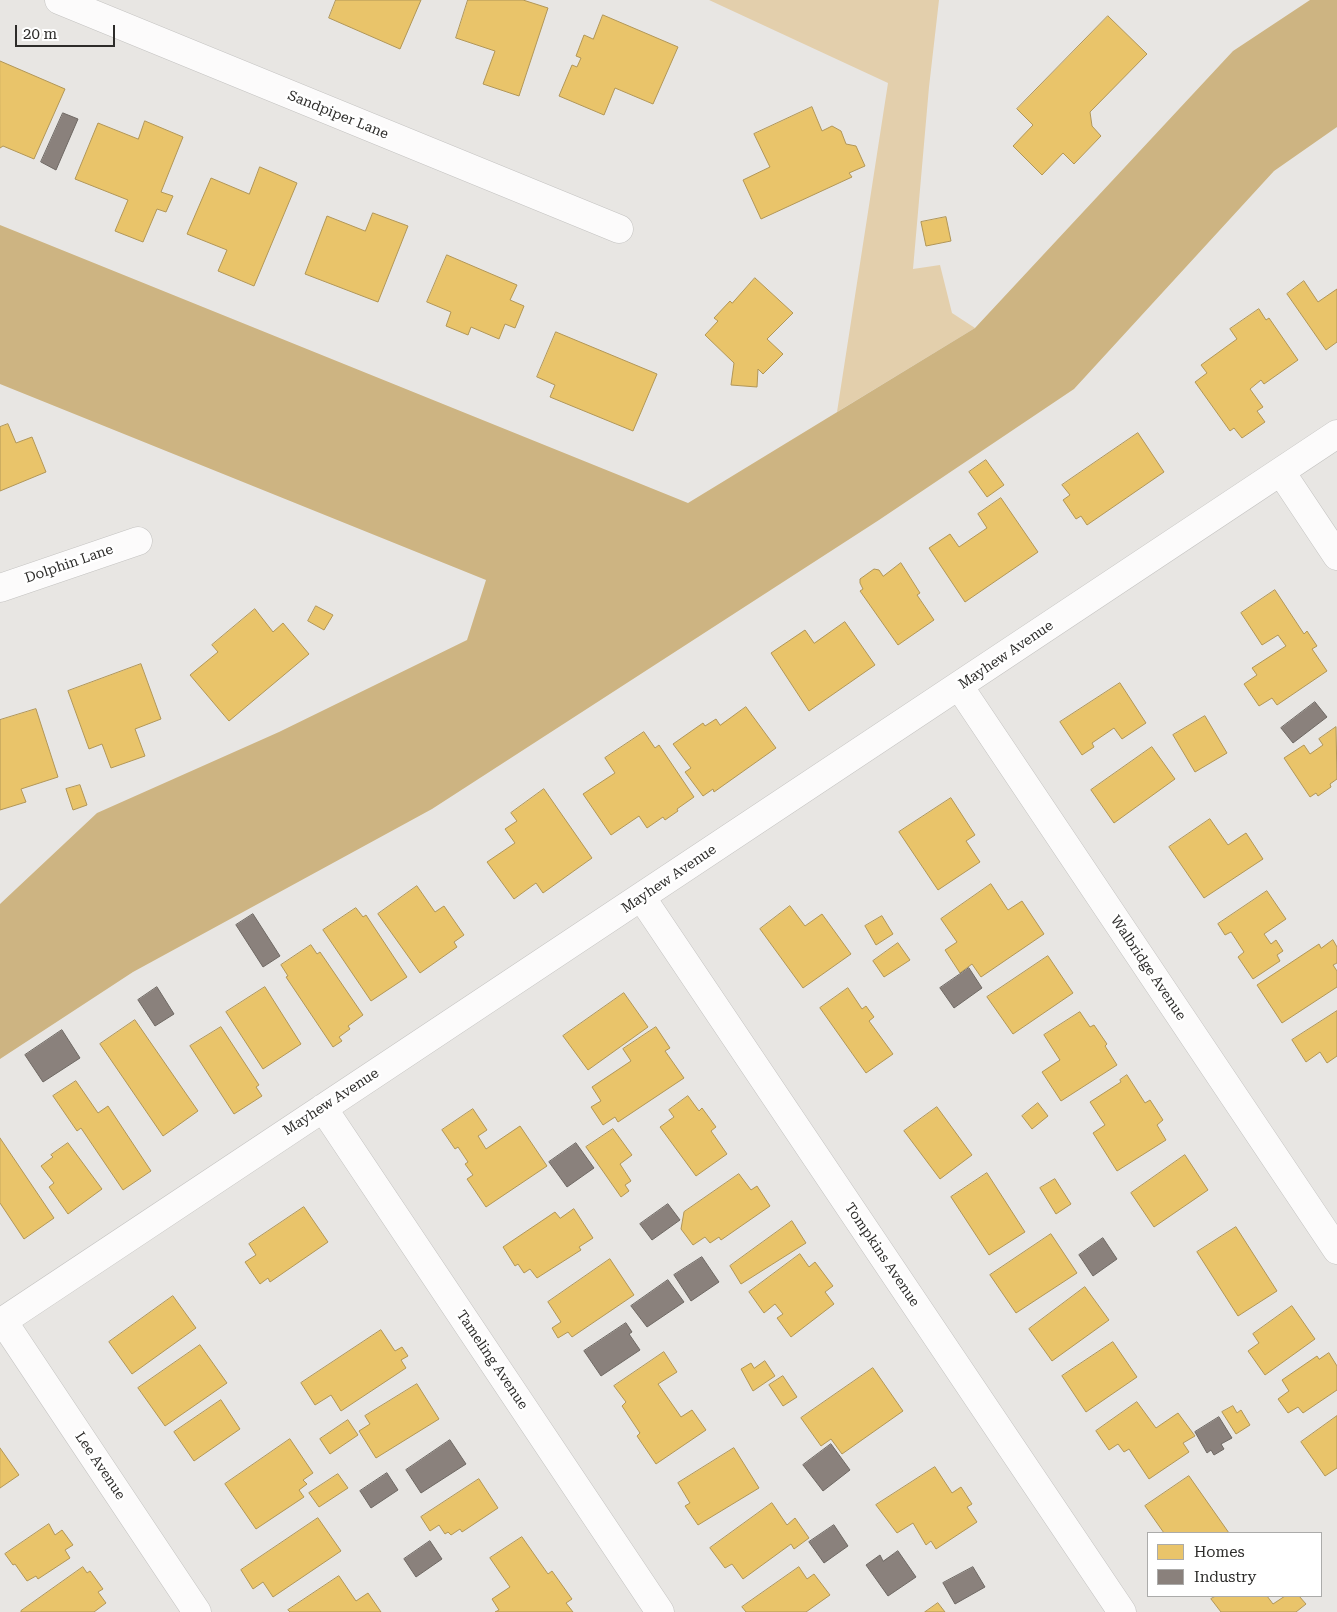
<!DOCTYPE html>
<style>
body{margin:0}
#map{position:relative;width:1337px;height:1612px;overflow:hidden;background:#e8e6e3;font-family:"Roboto Serif",serif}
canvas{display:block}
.legend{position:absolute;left:1147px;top:1532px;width:175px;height:65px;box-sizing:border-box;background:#fff;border:1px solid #ababaa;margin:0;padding:6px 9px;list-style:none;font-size:15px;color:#2d2c2a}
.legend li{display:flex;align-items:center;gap:10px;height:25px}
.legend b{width:25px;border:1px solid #ababaa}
.scale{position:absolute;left:15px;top:25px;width:100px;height:22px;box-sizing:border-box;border:2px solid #2d2c2a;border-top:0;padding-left:6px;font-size:15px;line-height:18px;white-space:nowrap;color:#2d2c2a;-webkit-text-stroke:4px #fff;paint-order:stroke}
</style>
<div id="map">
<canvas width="1337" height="1612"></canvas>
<ul class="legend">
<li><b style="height:14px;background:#e9c46a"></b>Homes</li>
<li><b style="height:14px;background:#8a817c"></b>Industry</li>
</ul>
<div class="scale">20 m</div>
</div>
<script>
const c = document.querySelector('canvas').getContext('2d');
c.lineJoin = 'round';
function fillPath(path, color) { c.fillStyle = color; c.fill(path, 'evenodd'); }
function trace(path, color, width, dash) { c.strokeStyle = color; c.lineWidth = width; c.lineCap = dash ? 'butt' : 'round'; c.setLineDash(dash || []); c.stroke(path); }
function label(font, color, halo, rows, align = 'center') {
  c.font = font + ' "Roboto Serif",serif'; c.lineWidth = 5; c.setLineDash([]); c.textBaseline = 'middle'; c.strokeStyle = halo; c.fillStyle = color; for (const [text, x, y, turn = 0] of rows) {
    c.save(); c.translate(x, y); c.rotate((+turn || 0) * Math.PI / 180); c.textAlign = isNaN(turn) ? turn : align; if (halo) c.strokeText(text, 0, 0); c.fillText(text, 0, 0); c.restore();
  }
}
fillPath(new Path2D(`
 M709 0H939L929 87 913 269 940 265 952 313 975 328 837 412 888 83Z`), '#e3cfac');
fillPath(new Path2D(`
 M1310 0H1337V127L1274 171 1074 389 879 520 432 809 133 972 0 1059V904L97 813 279 732 467 640 486 580 0 384V225L688 503 975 328 1233 51Z`), '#cdb482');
const homes = new Path2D(`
 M336 0H421L400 49 329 18Z
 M468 0H523L548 8 519 96 483 84 495 51 456 38Z
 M603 15 678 47 653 104 615 88 604 115 559 96 572 65 577 67 581 58 576 56 584 35 593 39Z
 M1108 16 1147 54 1090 112 1092 126 1101 136 1074 164 1063 153 1042 175 1013 146 1033 125 1017 109Z
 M0 61 65 89 34 159 3 146 0 148Z
 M812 107 822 131 832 126 841 131 846 144 856 146 865 166 849 173 852 177 761 219 743 180 770 167 754 134Z
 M145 121 183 137 161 192 173 196 166 212 157 209 143 242 115 231 128 200 75 179 98 123 138 139Z
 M260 167 297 183 254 286 218 271 227 250 187 234 211 178 249 194Z
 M373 213 408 226 378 302 305 274 327 216 365 231Z
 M946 217 951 241 926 246 921 222Z
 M447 255 517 285 510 300 524 306 515 328 505 324 499 339 471 327 468 335 446 326 451 312 427 302Z
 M755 278 793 313 767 339 783 354 763 374 758 369 757 387 731 385 734 363 705 335 718 321 714 318 730 301 732 303Z
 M1304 281 1318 302 1337 289V342L1326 350 1287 294Z
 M1259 309 1266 320 1269 318 1298 360 1264 384 1261 380 1250 389 1263 407 1257 411 1265 422 1242 438 1234 428 1230 431 1195 382 1207 373 1201 365 1237 339 1230 329Z
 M556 332 657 374 633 431 550 397 555 385 537 377Z
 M8 424 16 443 32 437 46 472 0 491V427Z
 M1138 433 1164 472 1087 525 1081 516 1076 519 1063 500 1070 495 1062 485Z
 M986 460 1004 485 987 497 969 472Z
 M1001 498 1038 552 965 602 929 548 950 534 959 547 987 528 978 514Z
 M901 563 920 593 917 595 934 620 898 645 860 591 863 589 860 583V579L874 569 879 570 883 576Z
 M1275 590 1304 634 1307 631 1317 646 1312 649 1327 671 1277 705 1272 698 1259 706 1244 684 1257 675 1252 668 1286 646 1278 635 1262 645 1241 613Z
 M316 606 333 615 324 630 308 621Z
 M255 609 273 632 283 623 309 654 229 721 190 675 218 652 212 645Z
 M845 622 875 665 809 711 771 653 805 630 814 643Z
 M141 664 161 719 135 729 145 756 111 768 102 744 89 749 68 691Z
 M1120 683 1146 723 1122 739 1114 728 1092 743 1094 747 1082 755 1060 722Z
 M746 707 776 748 714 792 713 789 703 796 685 772 691 768 673 744 703 723 705 726 716 719 720 725Z
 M36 709 58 777 21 789 26 802 0 810V720Z
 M1205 716 1227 753 1195 772 1173 735Z
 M1336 727 1337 779 1330 784 1331 787 1318 796 1316 793 1310 797 1284 758 1304 745 1310 754 1323 745 1319 739Z
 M644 732 655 748 659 745 694 797 677 809 678 811 665 820 663 817 647 828 639 816 611 835 583 794 615 773 605 758Z
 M1152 747 1175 779 1114 823 1091 790Z
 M80 785 87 805 73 810 66 789Z
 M544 789 592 858 543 893 536 883 514 899 487 862 515 843 505 829 517 821 511 813Z
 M951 798 975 835 966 841 980 862 938 890 899 832Z
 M1210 819 1228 845 1246 833 1263 859 1204 898 1169 847Z
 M991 884 1008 910 1022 901 1044 934 981 977 972 964 960 973 945 950 957 942 941 919Z
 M417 886 435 912 444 906 464 935 454 942 457 947 420 973 378 914Z
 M1267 891 1286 919 1264 934 1271 944 1276 940 1283 951 1277 955 1280 961 1253 979 1238 957 1244 952 1231 932 1225 935 1218 924Z
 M790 906 805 926 822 914 851 954 803 988 760 929Z
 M356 908 363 917 366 915 407 977 371 1001 323 930Z
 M882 916 893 934 876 945 865 926Z
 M1333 940 1337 947V963L1333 965 1337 971V987L1282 1023 1257 985 1319 944 1321 948Z
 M898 943 910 960 884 977 873 961Z
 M311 945 317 954 320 952 363 1015 348 1026 350 1029 339 1037 342 1041 333 1047 286 977 288 976 281 965Z
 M1048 956 1073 993 1013 1034 987 997Z
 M265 987 301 1044 263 1069 226 1012Z
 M848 988 862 1009 866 1006 874 1017 869 1021 893 1054 866 1073 820 1008Z
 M624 993 648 1027 588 1070 563 1036Z
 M1337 1011V1056L1327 1063 1320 1052 1306 1062 1292 1040Z
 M1080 1012 1090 1027 1094 1025 1107 1044 1105 1046 1117 1065 1061 1101 1042 1072 1060 1060 1044 1035Z
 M135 1020 198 1111 163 1136 100 1044Z
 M221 1027 259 1085 256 1087 262 1096 234 1114 190 1046Z
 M656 1027 670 1048 665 1051 684 1078 618 1122 615 1117 603 1125 591 1107 601 1101 592 1087 631 1061 623 1049Z
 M1127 1075 1145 1103 1150 1100 1163 1120 1157 1125 1166 1140 1117 1171 1093 1133 1105 1125 1090 1102 1121 1082 1120 1080Z
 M76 1081 98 1113 108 1106 151 1171 123 1190 81 1128 77 1131 53 1096Z
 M688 1096 699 1111 702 1108 716 1127 711 1131 727 1154 696 1176 660 1127 674 1117 669 1110Z
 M1038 1103 1048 1116 1032 1129 1022 1116Z
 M937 1107 972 1155 940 1179 904 1131Z
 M473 1109 487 1130 478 1136 486 1149 520 1126 547 1166 486 1207 467 1179 473 1175 465 1164 468 1162 458 1147 455 1149 442 1130Z
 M613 1129 632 1155 620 1164 631 1181 625 1185 629 1191 621 1197 586 1147Z
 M0 1138 54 1218 24 1239 0 1203Z
 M68 1143 102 1189 68 1214 49 1187 54 1183 41 1166 53 1157 51 1155Z
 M1185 1155 1208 1190 1154 1227 1131 1193Z
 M987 1173 1025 1232 989 1255 951 1197Z
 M739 1174 751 1190 757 1186 770 1206 721 1240 719 1237 710 1243 705 1237 693 1245 681 1229 684 1212Z
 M1055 1179 1071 1204 1056 1214 1040 1188Z
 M304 1207 328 1242 270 1282 268 1278 260 1284 245 1262 256 1255 249 1244Z
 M574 1209 593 1238 579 1247 581 1250 537 1278 530 1269 524 1273 518 1264 515 1266 503 1247 555 1212 560 1218Z
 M792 1221 806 1243 741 1284 730 1266Z
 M1236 1227 1277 1291 1238 1316 1197 1252Z
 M1051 1234 1077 1273 1016 1313 990 1275Z
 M800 1254 809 1267 815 1262 833 1286 825 1292 834 1304 791 1337 777 1318 783 1314 775 1304 764 1313 749 1292Z
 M610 1259 634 1295 572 1337 568 1332 558 1338 552 1328 561 1322 548 1302Z
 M1085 1287 1109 1320 1052 1361 1029 1329Z
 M173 1296 196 1328 132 1374 109 1342Z
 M1292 1306 1315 1339 1265 1375 1248 1351 1259 1343 1253 1334Z
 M381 1330 395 1351 402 1347 408 1356 401 1360 406 1368 341 1411 331 1395 315 1405 301 1383Z
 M1113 1342 1137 1377 1086 1412 1062 1376Z
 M200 1345 227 1383 165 1426 138 1388Z
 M664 1352 677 1372 658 1384 681 1417 692 1410 706 1430 656 1464 637 1436 640 1433 622 1406 626 1402 614 1386Z
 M1329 1353 1337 1366V1390L1303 1413 1298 1407 1288 1413 1278 1399 1289 1391 1282 1380 1317 1356 1319 1359Z
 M765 1361 775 1376 753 1391 741 1369 751 1363 754 1368Z
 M873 1368 903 1411 842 1454 831 1439 821 1446 801 1418Z
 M783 1376 797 1397 783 1406 769 1385Z
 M417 1384 439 1419 376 1458 359 1431 370 1424 365 1416Z
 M221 1400 240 1429 194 1461 174 1432Z
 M1137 1402 1156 1428 1178 1413 1195 1436 1183 1443 1189 1452 1149 1479 1129 1449 1124 1452 1118 1444 1109 1450 1096 1431Z
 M1233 1406 1237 1413 1241 1410 1250 1425 1236 1434 1222 1412Z
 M1337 1416V1468L1325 1476 1301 1442Z
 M348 1420 358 1435 330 1454 320 1439Z
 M290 1439 313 1473 303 1480 307 1484 299 1490 304 1497 256 1529 225 1484Z
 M0 1448 19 1475 0 1488Z
 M734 1448 759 1488 698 1525 685 1506 690 1503 678 1483Z
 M935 1467 952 1493 961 1487 972 1504 967 1507 977 1522 936 1549 931 1541 926 1545 913 1523 897 1533 876 1505Z
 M338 1474 348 1488 319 1507 309 1493Z
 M1189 1476 1229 1533H1164L1145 1506Z
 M479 1479 498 1508 462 1532 460 1529 451 1535 448 1532 445 1534 439 1525 430 1531 421 1517Z
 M772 1503 787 1525 795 1518 809 1538 794 1549 791 1544 743 1579 732 1564 725 1568 710 1548Z
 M318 1518 341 1551 273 1597 263 1582 253 1589 241 1570Z
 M49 1524 55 1535 62 1530 73 1545 65 1550 70 1558 38 1579 36 1576 27 1581 15 1564 13 1565 5 1554Z
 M522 1537 548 1574 552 1571 572 1599 566 1603 573 1612H495L499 1610 492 1599 510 1587 490 1558Z
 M83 1567 87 1573 90 1571 103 1589 98 1592 106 1603 94 1612H21V1611Z
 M799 1567 807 1579 814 1574 830 1595 806 1612H746L742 1607Z
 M339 1576 356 1601 368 1593 381 1612H290L288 1610Z
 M1216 1596H1267L1273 1604 1285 1596H1299L1306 1604 1296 1612H1221L1211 1599Z
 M938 1603 945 1612H925Z`);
fillPath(homes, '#e9c46a');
trace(homes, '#b19657', 1);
const industry = new Path2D(`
 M63 113 78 119 56 170 41 162Z
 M1315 702 1327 717 1293 743 1281 728Z
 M253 914 280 956 263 967 236 925Z
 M969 968 982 988 954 1008 940 988Z
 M157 987 174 1014 155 1026 138 1000Z
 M62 1030 80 1058 43 1082 25 1055Z
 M576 1143 594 1168 567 1187 549 1162Z
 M668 1204 680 1220 652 1240 640 1224Z
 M1103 1238 1117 1259 1093 1276 1079 1255Z
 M702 1257 719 1282 691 1301 674 1275Z
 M668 1280 684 1302 647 1327 631 1306Z
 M626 1323 632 1332 629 1334 640 1350 601 1376 584 1351Z
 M1219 1417 1232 1438 1221 1444 1224 1449 1214 1455 1211 1450 1207 1453 1195 1432Z
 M450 1440 466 1464 421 1493 406 1470Z
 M831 1444 850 1470 823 1491 803 1465Z
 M387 1473 398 1490 371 1508 360 1491Z
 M834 1525 848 1546 824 1563 809 1542Z
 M430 1541 442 1559 416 1577 404 1559Z
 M898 1551 916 1577 888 1596 866 1565 880 1555 883 1561Z
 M973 1567 985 1587 955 1604 943 1583Z`);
fillPath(industry, '#8a817c');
trace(industry, '#6e6863', 1);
const street = new Path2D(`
 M59 0 619 229
 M1281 472 1337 556
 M0 588 138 541
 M959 686 1337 1250
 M642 898 1122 1612
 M323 1108 660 1612
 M3 1321 197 1612
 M0 1323 1337 434`);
trace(street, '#c3c2c0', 29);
trace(street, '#fcfbfb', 28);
label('14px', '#2d2c2a', '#fff', [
 ["Sandpiper Lane",338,115,22],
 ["Dolphin Lane",69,564,-19],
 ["Mayhew Avenue",1006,655,-34],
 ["Mayhew Avenue",669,879,-34],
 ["Walbridge Avenue",1148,968,56],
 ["Mayhew Avenue",331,1102,-33],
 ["Tompkins Avenue",882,1255,56],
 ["Tameling Avenue",492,1360,56],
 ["Lee Avenue",100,1466,56]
]);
</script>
